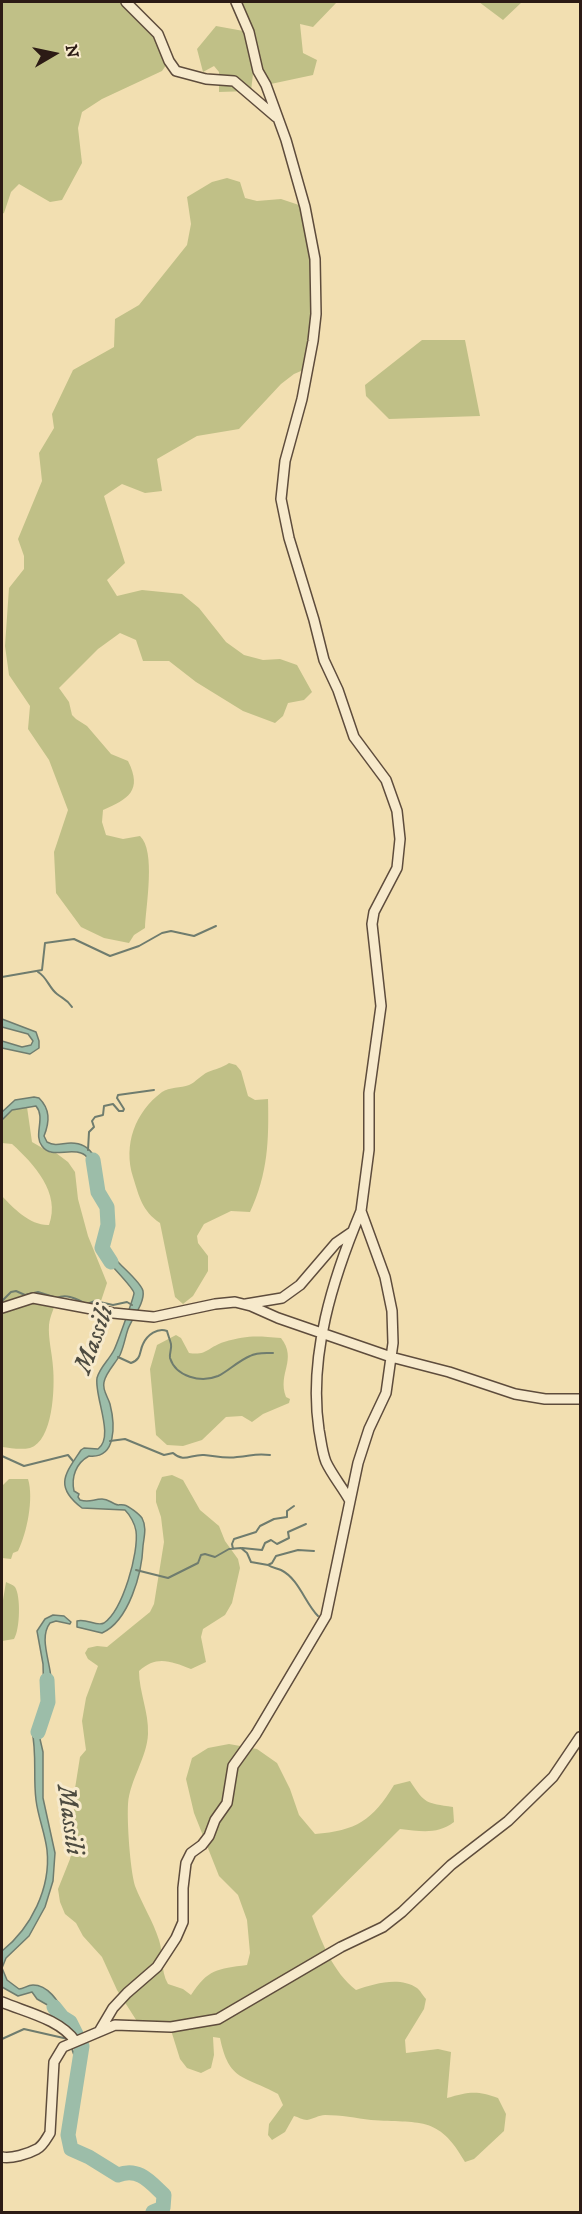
<!DOCTYPE html>
<style>
body{margin:0}
#map{position:relative;width:582px;height:2214px;overflow:hidden;background:#f2dfb1;font-family:"IM FELL DW Pica",serif}
canvas{display:block}
.frame{position:absolute;inset:0;border:3px solid #2c1b15;pointer-events:none}
.north{position:absolute;left:24px;top:24px;width:60px;height:60px;-webkit-text-stroke:4px #f7eacc;paint-order:stroke;rotate:81deg;font-size:16px;font-weight:700;line-height:24px;text-align:center;color:#2c1b15}
.north::after{content:'';display:block;margin:auto;width:21px;height:27px;background:#2c1b15;clip-path:polygon(50% 0,100% 100%,50% 72%,0 100%)}
</style>
<div id="map">
<canvas width="582" height="2214"></canvas>
<div class="frame"></div>
<div class="north">N</div>
</div>
<script>
const c = document.querySelector('canvas').getContext('2d');
c.lineJoin = 'round';
function fillPath(path, color) { c.fillStyle = color; c.fill(path, 'evenodd'); }
function trace(path, color, width, dash) { c.strokeStyle = color; c.lineWidth = width; c.lineCap = dash ? 'butt' : 'round'; c.setLineDash(dash || []); c.stroke(path); }
function label(font, color, halo, rows, align = 'center') {
  c.font = font + ' "IM FELL DW Pica",serif'; c.lineWidth = 6; c.setLineDash([]); c.textBaseline = 'middle'; c.strokeStyle = halo; c.fillStyle = color; for (const [text, x, y, turn = 0] of rows) {
    c.save(); c.translate(x, y); c.rotate((+turn || 0) * Math.PI / 180); c.textAlign = isNaN(turn) ? turn : align; if (halo) c.strokeText(text, 0, 0); c.fillText(text, 0, 0); c.restore();
  }
}
fillPath(new Path2D(`
 M2 2H126L158 34 169 61 162 71 102 99 82 112 78 128 82 163 62 200 50 202 19 184 11 192 4 213 2 214Z
 M236 2H337L313 27 300 24 303 53 317 60 313 75 266 85 257 71 253 74 251 91 219 92V72L214 66 203 72 197 49 216 26 249 32Z
 M479 2H522L503 20Z
 M227 178 240 182 245 198 257 201 281 199 305 207 315 259 308 368 294 374 281 384 239 429 197 436 157 459 162 491 145 493 122 484 104 496 125 563 107 580 117 596 142 590 182 594 199 608 226 642 244 655 263 660 280 659 297 665 312 692 304 700 288 703 283 716 275 723 243 711 196 682 169 661H143L136 640 120 633 98 649 59 688 69 702 72 715 76 719 87 726 111 754 128 761C143 791 128 799 103 810L102 822 106 835 123 839 140 836C156 851 146 905 145 928L134 935 129 943 104 938 81 927 56 893 54 852 68 810 49 760 28 729 30 706 9 675 5 646 9 588 24 569V556L18 539 42 481 39 453 54 428 52 414 73 370 114 347 115 319 139 305 187 245 191 224 187 197 212 182Z
 M422 340H465L480 416 389 419 366 396 365 385Z
 M229 1063 236 1065 241 1071 248 1096 255 1100 268 1099C269 1140 268 1174 250 1212L231 1211 204 1224 197 1236 198 1243 208 1256V1271L193 1296 183 1304 175 1297 160 1223C142 1211 139 1196 133 1177 123 1145 135 1112 162 1092 169 1087 181 1088 189 1085 196 1082 201 1075 208 1072 215 1069 222 1068 229 1063Z
 M27 1107 32 1142 51 1153H56L68 1162 75 1172 78 1199 88 1236 107 1283 101 1301C96 1301 91 1304 87 1303 76 1303 69 1292 57 1298 55 1306 50 1316 49 1325 48 1338 52 1353 53 1367 55 1388 53 1441 30 1448 21 1450 10 1448 2 1447V1196C13 1208 31 1226 49 1225 61 1193 34 1164 12 1144L2 1143V1120L12 1110Z
 M176 1335 181 1338 189 1353C207 1356 208 1347 224 1342 247 1335 257 1336 281 1338 298 1360 277 1373 286 1397L290 1399 289 1403 263 1414 252 1422 242 1416 226 1417 202 1440 183 1446 167 1445 156 1435 150 1369 157 1345Z
 M172 1475 183 1480 200 1510 219 1526 225 1541 238 1559 240 1568 232 1603 225 1615 203 1629 201 1637 206 1662 191 1669C171 1661 156 1655 139 1671 139 1692 149 1712 148 1734 147 1758 130 1779 128 1804 127 1823 130 1868 135 1886 142 1904 153 1921 159 1940 164 1955 160 1970 168 1984L183 1989 191 1995C208 1969 217 1969 247 1965L250 1953 247 1920 238 1895 219 1876 194 1813 186 1779 192 1758 208 1748 229 1744 257 1749 277 1763 290 1789 299 1815 315 1834C356 1831 373 1820 394 1785L410 1781C425 1804 426 1803 453 1807L454 1822C437 1835 420 1831 400 1829L312 1916C322 1943 333 1972 356 1990 374 1984 399 1976 417 1988 420 1990 423 1996 426 1999L424 2009 405 2040 406 2053 438 2049 451 2052 447 2098C468 2092 477 2090 498 2098L506 2114 504 2131 474 2159 465 2162C438 2114 419 2124 371 2120 356 2118 341 2115 325 2115 319 2115 313 2119 307 2120 303 2120 298 2117 294 2116L285 2132 272 2140 268 2135 269 2124 283 2105 278 2094C244 2075 229 2082 220 2038L213 2037 214 2055 211 2068 201 2073 187 2068 180 2059 170 2027 140 2026 117 1990 102 1957 83 1936 76 1923 65 1914 60 1902 58 1889 70 1859 76 1830 73 1801 80 1757 86 1750 82 1721 86 1698 98 1666 88 1659 85 1653 88 1648 97 1646 107 1647 150 1612 154 1604 164 1542 161 1517 156 1502V1491L162 1477Z
 M9 1479H28C34 1498 27 1533 18 1551L13 1553 11 1559 2 1558V1486Z
 M6 1582C10 1584 12 1584 15 1587 21 1596 20 1630 14 1639L2 1641V1606Z`), '#c0c087');
const water = new Path2D(`
 M2 1019 36 1032 39 1041V1048L30 1054 2 1048V1041L22 1047 31 1045 33 1041 28 1034 2 1027Z
 M34 1097 39 1098C50 1109 50 1121 44 1136L47 1142C56 1147 62 1143 71 1143 93 1143 100 1164 100 1182 88 1177 95 1158 81 1153 68 1148 51 1159 42 1146 33 1135 46 1118 36 1106L12 1110 2 1120V1112L15 1100Z
 M100 1245H105C112 1261 140 1279 143 1291 145 1303 132 1318 128 1329 125 1338 124 1346 120 1355 115 1364 106 1372 104 1382 102 1390 108 1397 110 1404 115 1424 117 1459 89 1456 76 1463 71 1477 74 1491L79 1494 78 1497 80 1500C90 1503 93 1499 102 1499 108 1499 110 1502 115 1504 119 1506 119 1504 124 1505 129 1506 139 1514 142 1518 147 1527 144 1537 143 1546 142 1573 129 1621 102 1633L77 1627V1621C86 1618 97 1627 104 1623 123 1610 139 1552 136 1531 135 1524 130 1515 125 1510L82 1508C53 1486 66 1473 81 1450L84 1448 98 1449C115 1437 94 1396 97 1378 100 1367 109 1360 114 1350 117 1344 134 1297 134 1293 133 1287 105 1259 98 1251Z
 M53 1615 64 1616 71 1622 70 1624 56 1621 50 1623C36 1641 57 1672 50 1696L44 1699 43 1664 37 1631 45 1619Z
 M44 1714 46 1716 40 1730V1739L43 1752V1798L55 1853 53 1881 45 1907 29 1936 6 1958 2 1968 7 1980 19 1989C24 1989 27 1985 33 1985 50 1985 60 2005 68 2018L64 2022 51 2007 37 1999 32 1992 18 1996 2 1987V1951C31 1928 51 1888 47 1850 45 1833 38 1817 36 1800 33 1777 37 1754 32 1731Z`);
fillPath(water, '#9cbda9');
trace(water, '#6f7c6e', 1.5);
trace(new Path2D(`
 M38 972C47 977 49 988 57 994 63 999 67 999 72 1007
 M2 977 42 970 45 943 74 939 110 956 139 946 162 933 171 931 194 936 216 926
 M88 1150 89 1132 94 1127 92 1121 95 1117 103 1115 104 1106 113 1104 119 1111H123L124 1109 117 1098 118 1095 154 1090
 M2 1301 11 1292 16 1291 25 1295 38 1292 57 1298C67 1293 78 1300 87 1304L95 1301 113 1305 127 1302 132 1305
 M118 1357 131 1363C142 1359 139 1352 143 1344 147 1335 158 1327 167 1331 168 1335 170 1340 171 1344 172 1349 169 1354 170 1358 176 1377 201 1383 218 1376 227 1372 238 1361 250 1356 257 1352 265 1353 273 1353
 M110 1441 125 1439 164 1455 173 1453C184 1463 191 1454 204 1455 216 1456 225 1459 237 1457 252 1456 254 1453 270 1455
 M2 1456 24 1466 68 1455 73 1461
 M242 1548 262 1550 265 1543 271 1540 277 1544 289 1538 288 1532 306 1524
 M233 1549 232 1544 234 1539 256 1532 260 1526 274 1519 287 1517V1511L294 1506
 M268 1565C272 1568 277 1568 281 1570 299 1579 305 1603 318 1616
 M136 1570 168 1578 198 1563 201 1555 205 1554 215 1557 229 1549 241 1548 247 1553 251 1562 268 1565 272 1563 276 1556 298 1550 314 1551
 M2 2039 24 2029 68 2039
 M71 2046 78 2066`), '#6f7c6e', 2);
trace(new Path2D(`
 M93 1160 98 1192 107 1207 108 1225 102 1248 111 1262
 M38 1732 48 1702 47 1680
 M54 2007 62 2017 70 2022 82 2046 68 2135 71 2149 89 2157 118 2175C139 2167 150 2182 164 2195L163 2208 153 2212`), '#9cbda9', 15);
const street = new Path2D(`
 M126 2 158 34 169 61 176 71 206 79 234 81 276 117
 M246 1304 282 1298 300 1285 336 1243 352 1232
 M2 1308 33 1298 113 1313 154 1317 215 1304 235 1302 251 1306 278 1318 391 1357 449 1372 515 1394 545 1399H580
 M350 1501C343 1488 332 1475 326 1462 322 1452 321 1440 319 1430 308 1356 333 1278 361 1211
 M2 2002C25 2012 60 2019 75 2041
 M100 2030 113 2008 127 1993 157 1967 176 1938 183 1922V1888L186 1863 191 1853 202 1845 209 1836 215 1820 227 1803 233 1766 256 1734 326 1616 358 1463 369 1429 386 1393 393 1343 392 1311 385 1277 361 1211 369 1150V1093L381 1006 372 924 374 912 397 868 400 839 397 811 386 780 354 737 338 690 324 660 314 620 289 538 281 499 285 461 302 399 313 341 316 314 315 259 305 207 286 140 266 85 258 71 249 32 236 2
 M2 2157C11 2159 28 2154 37 2149 43 2146 46 2139 50 2133L54 2062 63 2047 115 2025 171 2027 218 2019 341 1947 383 1927 402 1912 451 1865 508 1821 553 1777 580 1737`);
trace(street, '#5e4c3c', 12);
trace(street, '#f7eacc', 9);
label('italic 26px', '#4e4c41', '#f7eacc', [
 ["Massili",96,1340,-70],
 ["Massili",68,1820,82]
]);
</script>
